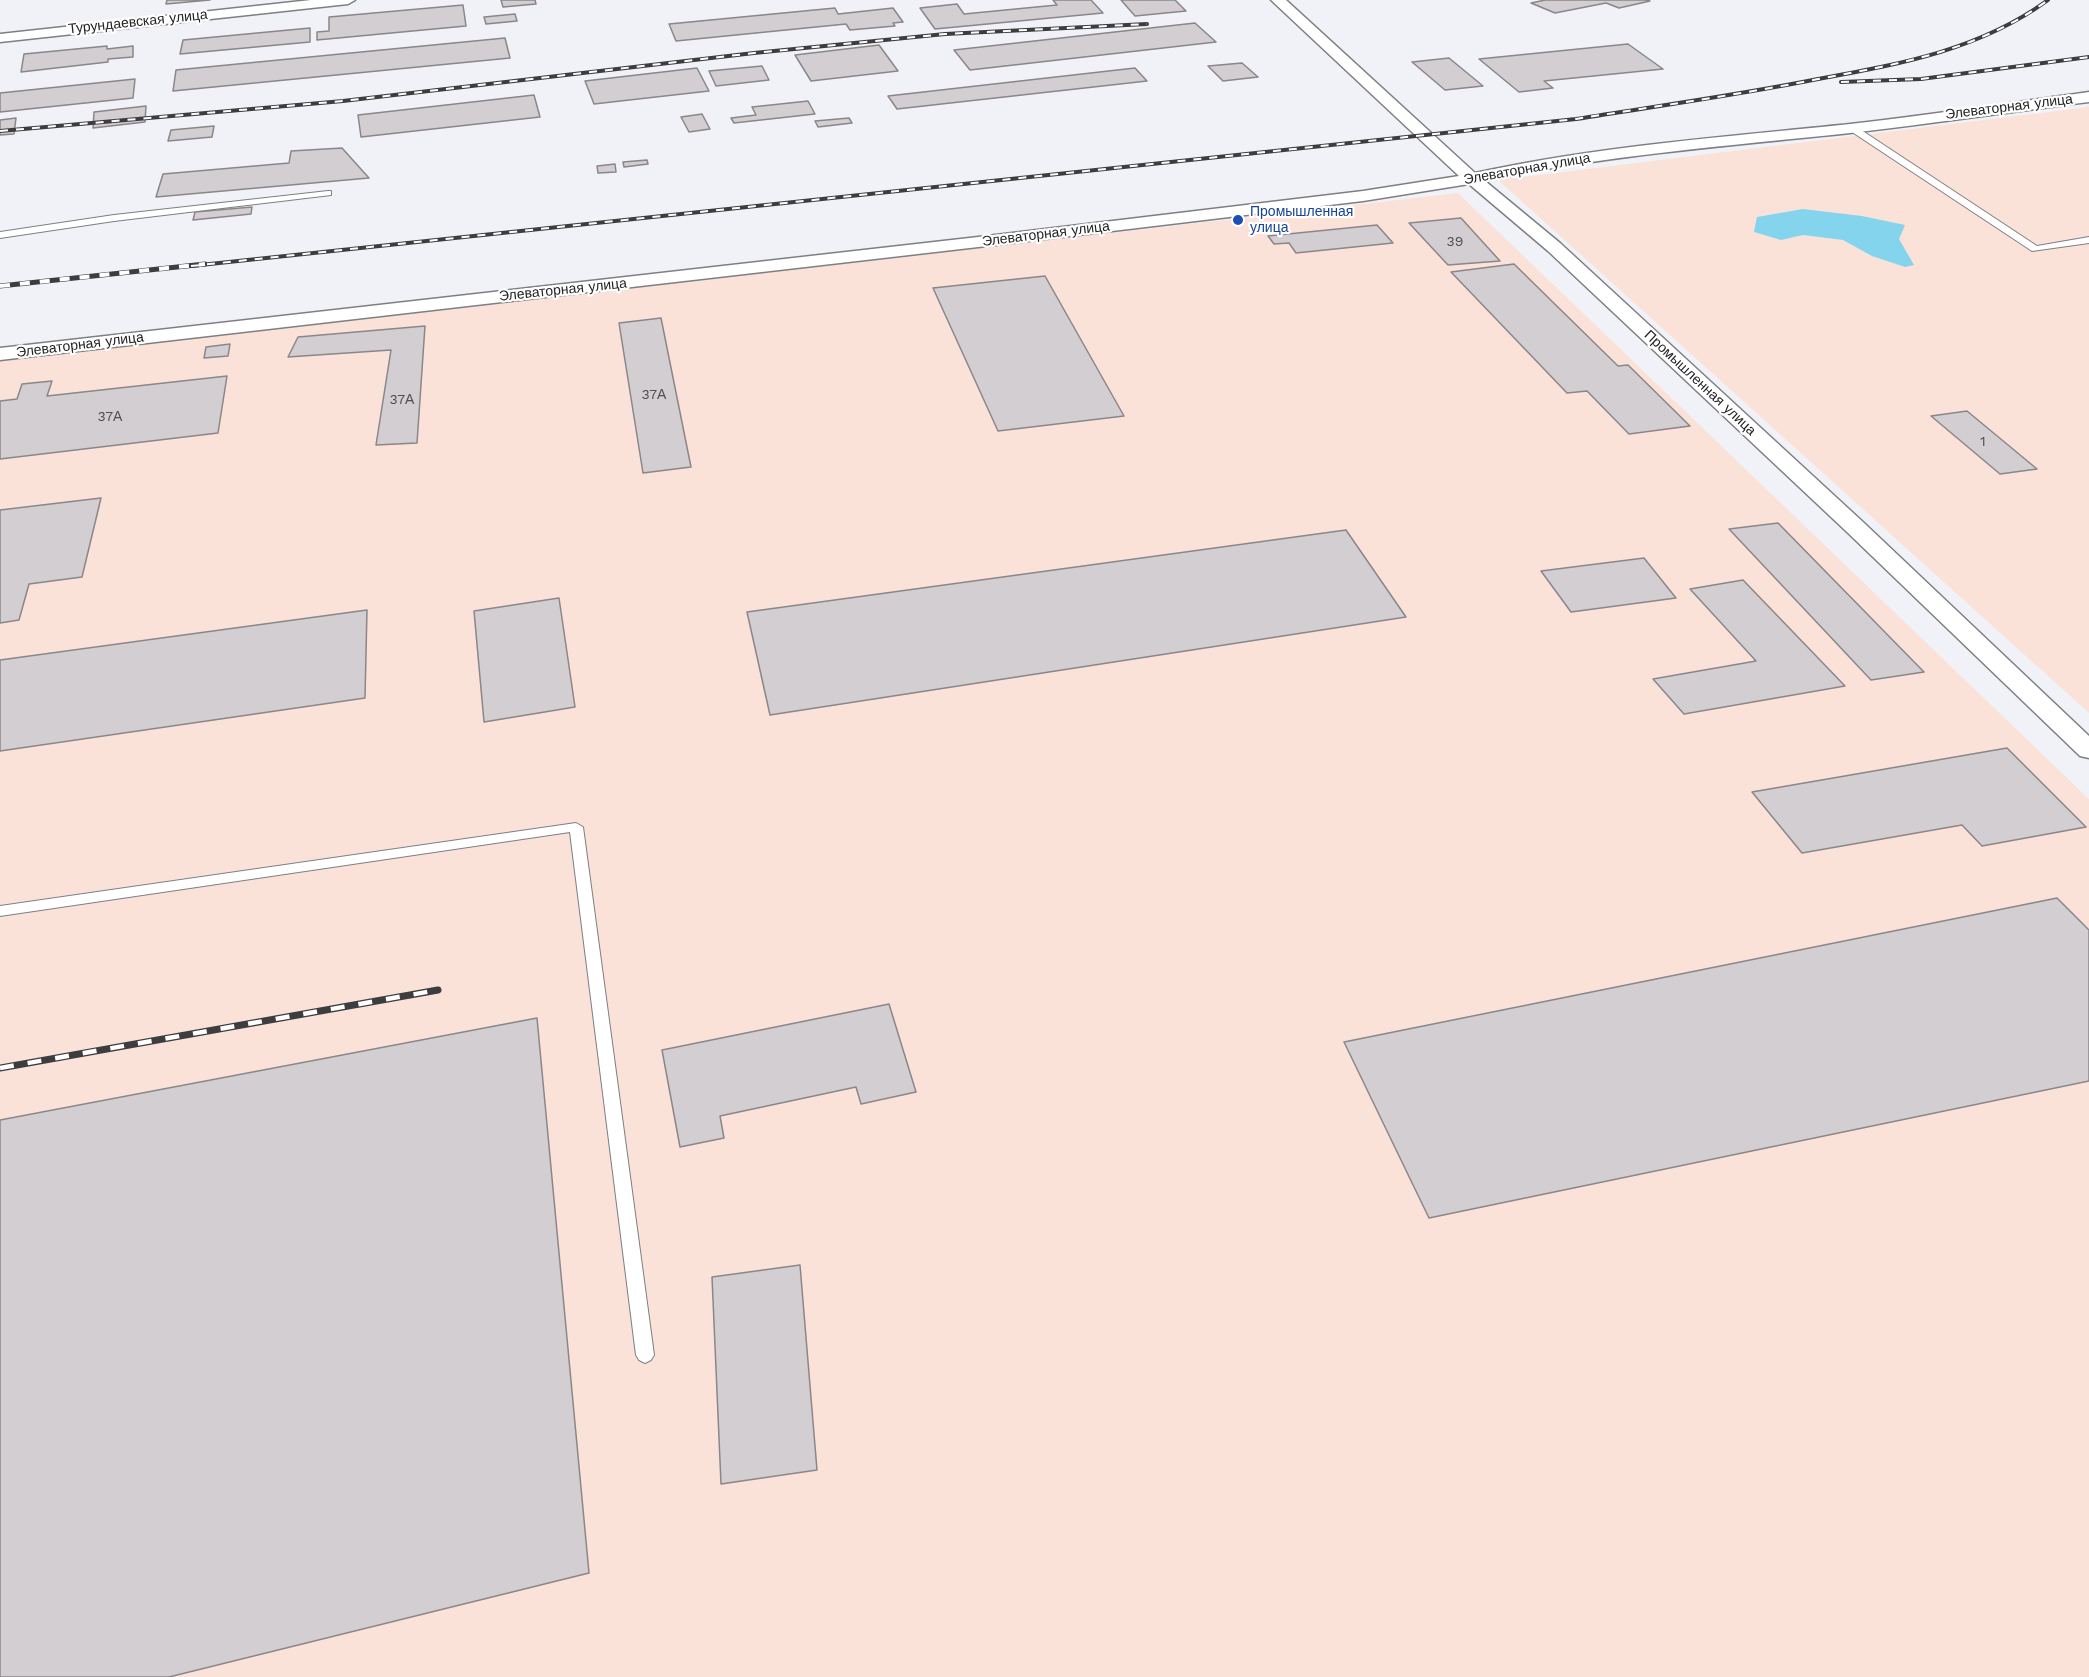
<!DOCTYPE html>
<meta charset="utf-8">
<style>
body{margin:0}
canvas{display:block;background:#f1f2f7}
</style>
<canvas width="2089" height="1677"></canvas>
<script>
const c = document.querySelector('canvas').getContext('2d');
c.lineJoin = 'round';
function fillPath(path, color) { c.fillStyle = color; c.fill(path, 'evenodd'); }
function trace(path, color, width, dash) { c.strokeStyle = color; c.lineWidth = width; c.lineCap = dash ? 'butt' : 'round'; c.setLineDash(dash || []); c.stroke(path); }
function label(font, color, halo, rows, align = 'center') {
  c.font = font + ' "Work Sans",sans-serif'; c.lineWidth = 4.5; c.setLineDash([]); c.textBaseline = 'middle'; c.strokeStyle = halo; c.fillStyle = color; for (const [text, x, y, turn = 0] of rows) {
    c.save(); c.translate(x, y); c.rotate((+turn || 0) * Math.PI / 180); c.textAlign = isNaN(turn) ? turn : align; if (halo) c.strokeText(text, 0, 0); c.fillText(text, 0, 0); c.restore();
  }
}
fillPath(new Path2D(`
 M2089 107V713L1498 180Z
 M1458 193 2089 799V1677H0V361Z`), '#fbe2d9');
fillPath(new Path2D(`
 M1803 209 1862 216 1905 225 1899 239 1914 265 1905 267 1872 256 1843 240 1803 235 1781 240 1754 232 1757 217Z`), '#84d4ee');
const building = new Path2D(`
 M167 0H210L166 4Z
 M501 0H535L536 4 503 7Z
 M1053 0H1091L1103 13 935 29 920 8 957 4 964 14 1057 5Z
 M1121 0H1175L1186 11 1135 16Z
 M1545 0H1646L1650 1 1619 8 1606 3 1555 13 1531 3Z
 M463 5 466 26 317 40V32L329 31V17Z
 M835 8 838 14 893 8 903 22 893 23 895 26 850 30 846 24 676 41 669 24Z
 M515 14 517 21 486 24 484 17Z
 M1195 23 1216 42 970 70 954 50Z
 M310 28V42L180 54 183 40Z
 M505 38 510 58 173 91 176 70Z
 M1628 44 1663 69 1544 81 1553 88 1519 92 1479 59Z
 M879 45 898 71 811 81 795 55Z
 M107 46V49L133 46V57L108 59V62L21 72 24 54Z
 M1449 58 1483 86 1445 90 1412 62Z
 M1242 63 1258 77 1223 81 1208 66Z
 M762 66 769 80 716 86 709 71Z
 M697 68 709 91 594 104 585 81Z
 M1135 68 1147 81 897 109 888 96Z
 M135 79 133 98 0 112V93Z
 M534 95 540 117 361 137 358 115Z
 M808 101 815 114 734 123 731 118 756 115 752 107Z
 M146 106 145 122 93 128 94 112Z
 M702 114 710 129 689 132 681 117Z
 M16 118 14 134 0 135V120Z
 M849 118 852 123 818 127 815 121Z
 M214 126 212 137 168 141 171 130Z
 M342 148 369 178 156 197 163 174 289 163 291 151Z
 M647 160 648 164 624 167 623 162Z
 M615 164 616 172 598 173 597 166Z
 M252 207 251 214 193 220 195 212Z
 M1461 218 1500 261 1448 265 1409 223Z
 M1377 225 1393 243 1296 253 1289 243 1274 244 1268 236Z
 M1514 264 1618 366 1628 365 1690 426 1629 434 1587 391 1567 393 1451 272Z
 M1045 276 1124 416 998 431 933 288Z
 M661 318 691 467 643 473 619 323Z
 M425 326 417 443 376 445 391 350 288 357 298 337Z
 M230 344 228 356 204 358 206 347Z
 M227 376 218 433 0 459V401L17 399 22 384 52 381 47 396Z
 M1967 411 2037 469 2000 474 1931 416Z
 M101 498 82 577 29 584 19 620 0 623V510Z
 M1778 523 1924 672 1871 680 1729 529Z
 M1346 530 1406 617 770 715 747 612Z
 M1644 558 1676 598 1571 612 1541 571Z
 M1743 580 1845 686 1684 714 1653 679 1756 661 1690 589Z
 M559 598 575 707 484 722 474 611Z
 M367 610 365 698 0 751V660Z
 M2007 748 2086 827 1982 846 1962 825 1802 853 1752 792Z
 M2057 898 2089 930V1081L1429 1218 1344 1042Z
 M889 1004 916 1092 861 1104 856 1087 720 1116 724 1138 680 1147 662 1050Z
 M537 1018 589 1573 169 1677H0V1120Z
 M800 1265 817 1470 721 1484 712 1277Z`);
fillPath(building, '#d3ced1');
trace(building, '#8b8689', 1.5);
const lane = new Path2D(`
 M1849 126H1855L2037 246 2089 237V243L2032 251 1849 130Z
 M328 191H331V195L114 221 0 238V232L114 215Z
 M576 823 583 827 654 1355 651 1360 645 1363 639 1360 636 1355 570 832 0 916V906Z`);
const street = new Path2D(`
 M311 0H355L348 4 0 42V34Z
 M1271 0H1286L1475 173C1599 146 1725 137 1850 124 1930 115 2009 103 2089 92V102C2009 112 1930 124 1850 133 1728 146 1605 155 1485 181L1560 243 1863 522 2089 736V758L2080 756 1847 532 1548 251 1469 184 1363 201 987 246 0 360V348L987 236 1363 191 1459 176Z`);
trace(lane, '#7e7f83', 2);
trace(street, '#7e7f83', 3);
fillPath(lane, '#fff');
fillPath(street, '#fff');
const railFar2 = new Path2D(`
 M1841 82 1921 79 2089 57
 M0 131 343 101 754 53 945 34 1147 24
 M191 266 1576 119C1657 106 1738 95 1818 79 1900 64 1980 50 2048 0`);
const railFar1 = new Path2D(`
 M0 286 205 264`);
const rail = new Path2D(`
 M0 1068 438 990`);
trace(railFar2, '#3d3d40', 4);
trace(railFar1, '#3d3d40', 5);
trace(rail, '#3d3d40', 7);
trace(railFar2, '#fff', 2, [8]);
trace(railFar1, '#fff', 4, [10]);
trace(rail, '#fff', 4.5, [14]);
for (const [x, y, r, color] of [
 [1238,220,6,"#1a4fb4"]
]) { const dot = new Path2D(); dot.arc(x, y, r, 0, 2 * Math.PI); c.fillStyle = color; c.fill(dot); trace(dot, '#fff', 2); }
label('14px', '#232325', '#fff', [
 ["Турундаевская улица",138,22,-6],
 ["Элеваторная улица",2009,107,-7],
 ["Элеваторная улица",1527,169,-10],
 ["Элеваторная улица",1046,234,-7],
 ["Элеваторная улица",563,290,-6],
 ["Элеваторная улица",80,345,-7],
 ["Промышленная улица",1700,383,43]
]);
label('14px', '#164399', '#fff', [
 ["Промышленная",1250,212],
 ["улица",1250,228]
], 'left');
label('14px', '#4f4e50', null, [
 ["39",1455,242],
 ["37А",654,395],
 ["37А",402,400],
 ["37А",110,417],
 ["1",1983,442]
]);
</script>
